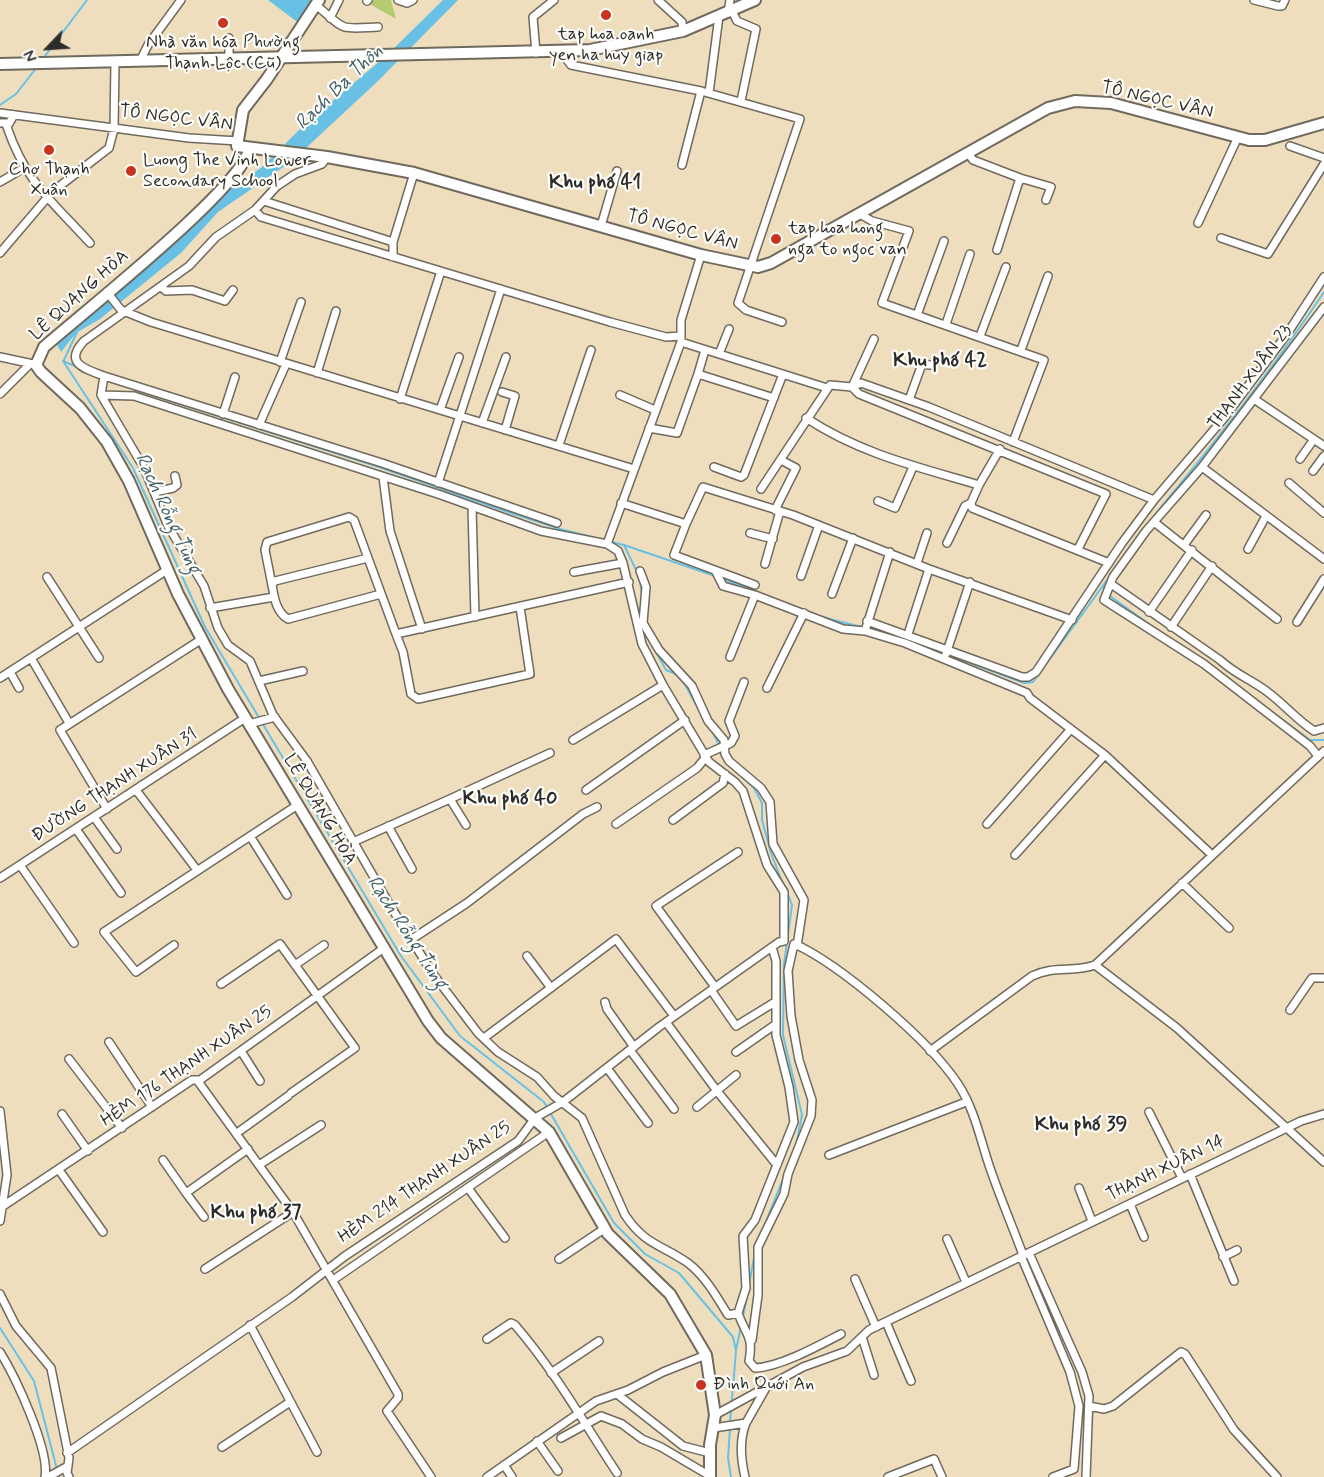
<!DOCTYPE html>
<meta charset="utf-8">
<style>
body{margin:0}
#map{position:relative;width:1324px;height:1477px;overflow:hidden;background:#efdebd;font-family:Mynerve,sans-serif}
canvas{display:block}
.north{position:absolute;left:18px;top:18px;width:60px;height:60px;-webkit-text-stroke:4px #fdfcf7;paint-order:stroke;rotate:245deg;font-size:16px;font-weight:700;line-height:24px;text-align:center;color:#2b2b2b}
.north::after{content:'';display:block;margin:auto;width:21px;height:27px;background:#2b2b2b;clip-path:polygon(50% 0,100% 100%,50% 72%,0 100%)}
</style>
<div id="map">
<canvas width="1324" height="1477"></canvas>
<div class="north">N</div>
</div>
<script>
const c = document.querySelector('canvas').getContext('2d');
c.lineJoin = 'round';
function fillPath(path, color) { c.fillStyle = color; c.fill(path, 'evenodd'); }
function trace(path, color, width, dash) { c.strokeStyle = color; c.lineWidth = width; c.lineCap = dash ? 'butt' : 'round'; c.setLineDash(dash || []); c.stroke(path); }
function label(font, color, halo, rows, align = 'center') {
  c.font = font + ' Mynerve,sans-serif'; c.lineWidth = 4.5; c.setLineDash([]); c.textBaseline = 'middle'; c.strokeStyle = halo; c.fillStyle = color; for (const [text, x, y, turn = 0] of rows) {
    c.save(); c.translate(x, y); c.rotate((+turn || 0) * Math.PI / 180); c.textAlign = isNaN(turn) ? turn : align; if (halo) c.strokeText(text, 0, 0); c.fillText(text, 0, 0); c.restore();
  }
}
fillPath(new Path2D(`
 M370 0H391L396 19 368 3Z`), '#b4cb70');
fillPath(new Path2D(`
 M268 0H310L313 3 300 24Z
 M443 0H458L377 82 292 161 218 212 181 253 100 319 76 333 61 352 56 343 166 251 222 195 262 167 304 125 387 55Z`), '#68c1e5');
trace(new Path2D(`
 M42 60 87 0
 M0 105 16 94 37 67
 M64 360 77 332
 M63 361 77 367
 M63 361 133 468 205 627 401 956 460 1036 544 1102 614 1223 645 1254 679 1273 733 1337 736 1351 730 1423
 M124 386 379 467 505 511 560 529 624 545 715 576
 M624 545 637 572
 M1113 571C1138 534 1166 501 1195 466 1240 410 1284 352 1324 292
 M721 578 780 601
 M640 580 642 595
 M1103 587 1110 596 1163 634
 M807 612C839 623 870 628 902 637
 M639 619 642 600
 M933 649 1024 683 1033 682 1110 576
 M655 650 666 670 678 675
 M682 679 701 714
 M1268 709 1310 740H1324
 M712 731 720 747
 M727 763 754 788 762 803V820L771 853 784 887
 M787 892 792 905 784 964 783 1035 802 1115 796 1146
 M757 1244 785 1174
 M749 1285 755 1252
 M743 1317 747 1296
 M0 1328 34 1381 59 1477
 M736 1350 741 1326
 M730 1428 728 1458 731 1477`), '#68c1e5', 2);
const street = new Path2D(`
 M398 0 407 3 413 0
 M658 0 682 22 683 31
 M1254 0 1278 6H1282L1285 0
 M367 1 368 0
 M316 5C347 31 337 29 378 27
 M732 11 737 21 756 29 741 101
 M728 13 730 0
 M330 18 339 0
 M561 52 571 65 701 91 800 119 738 303 746 310 782 322
 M536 53 533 17 554 0
 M229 59V38
 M140 61 148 45 181 0
 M709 93 719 16
 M0 113 189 138 238 141
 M14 115 7 127C26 183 53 202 90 243
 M0 123H9
 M1290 146 1324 158
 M968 153 973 160 1020 178 997 250
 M327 157 322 164 295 174 277 186 255 210 216 237 189 266 84 341C63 363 85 369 104 376L382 463 557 523
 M682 165 701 91
 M1020 178 1051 187 1046 200
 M0 182 24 168
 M264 201 393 242
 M255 210 261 217 610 322 666 337 681 336
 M858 213 872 221 909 231 882 303 1044 360 1013 442
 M1198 223 1237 139
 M601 226 617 171
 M1221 238 1268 254 1324 164
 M0 253 52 192 109 148 114 129 115 62
 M701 255 681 320V342L607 544 618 551 623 563 642 644 663 685 709 762 735 782 743 791 767 865 784 892V941
 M393 257V242L414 173
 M161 287 166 291 192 290 225 301 233 290
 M107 292 121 310 151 322 634 469
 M917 315 944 241
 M946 324 970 254
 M980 336 1006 267
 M681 342 827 388
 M705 350 698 374 774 398
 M1021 350 1048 276
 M719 354 729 329
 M0 357 33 364
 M280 362 301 302
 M317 373 336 311
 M104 376 101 395 144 468 168 526 204 586 218 628 228 645 250 661 273 715 307 761 391 907 433 974 478 1033 498 1052 537 1077 554 1096 582 1118 625 1215C646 1246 661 1244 688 1263 705 1276 717 1297 728 1315L738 1313
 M852 387 859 394 1106 494 1078 549
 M852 387 874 339
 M502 392 515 396 505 430
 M0 394 30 364
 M101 395 134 396 441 495 541 531 607 544
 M620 395 655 410
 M400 399 441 271
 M1254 399 1324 446
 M909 400 922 364 930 365
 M440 410 459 357
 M223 414 235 377
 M806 418C861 454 918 467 979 485L971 503 972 508 1109 563
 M482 423 506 357
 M259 425 286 364
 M649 428 677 433 698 374
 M559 445 591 350
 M1300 459 1314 439
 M714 467 741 477 744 475 783 374
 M1202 467 1324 559
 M1313 471 1324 456
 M383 477 390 531 422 629
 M438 483 501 289
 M1289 483 1324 513
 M979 485 1000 449
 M761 489 830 385 852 387 861 383 929 407 1154 500
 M155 492 173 488 177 485 175 476
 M878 501 895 508 913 467
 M621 503 686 524 674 555 755 585
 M472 507 475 617
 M775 510 796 468 781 460
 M1154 522 1277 619
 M686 524 703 487 793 515 929 569 1072 620
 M750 533 773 539
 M947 543 965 506 971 503
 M1184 545 1206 515
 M1248 549 1266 516
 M368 558 275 581 272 585C274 597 276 612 288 619L381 594
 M917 563 927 533
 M765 564 780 511
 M640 571 646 587 643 623 659 650 692 686 708 721 724 740 725 754 729 761 761 788 770 802 773 844 804 900 797 946
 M574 572 623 563
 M716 572 723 586 755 595 843 629 865 631 905 643 1027 693 1030 698 1105 755 1212 855
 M801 576 819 525
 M47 577 99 658
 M1111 584 1220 660C1233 672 1245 677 1259 686 1279 698 1294 718 1314 731L1324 728
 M272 585 265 550 267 542 349 517 354 520 396 634 629 582
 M832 594 853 538
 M210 608 274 597
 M1149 612 1192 550
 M867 621 1022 677H1028L1036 672 1122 543 1154 500 1224 418 1287 334 1324 277
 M1297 622 1324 579
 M1171 627 1212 566
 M865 631 890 552
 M396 634 403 652 411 694 418 699 530 674 520 607
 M908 634 929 569
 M946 654 970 582
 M730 657 755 595
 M31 658 69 723
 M10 672 19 688
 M0 678 167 570
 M259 681 303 671
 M767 688 804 613
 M249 724 275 717
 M573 740 663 685
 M704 755 731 743 735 736 729 721 744 682
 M1318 756 1310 746 1204 664 1104 600 1113 577 1146 531 1202 467 1324 307
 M136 790 197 870
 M586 790 685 720
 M450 799 550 753
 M107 809 60 730 202 639
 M94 817 117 849
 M673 820 723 783 725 774
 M616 824 697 768 706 757
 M987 824 1071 729
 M388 826 412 869
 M76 829 121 893
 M250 836 287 895
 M353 842 450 799 466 825
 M1015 855 1105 755
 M20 865 74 943
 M0 878 245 718
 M1182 883 1229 928
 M412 939 467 903 583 814 597 807
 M795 944C842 966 929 1040 958 1084 974 1108 980 1138 989 1165 999 1195 1012 1225 1023 1255
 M174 945 136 972 104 932 296 806
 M772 947 776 961V1035L789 1087 794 1122 755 1220 743 1236 746 1288 738 1313C745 1334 754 1336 749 1361L755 1368C780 1367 818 1346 841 1334
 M527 956 551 988
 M295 965 324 945
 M1095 965 1177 1028 1324 1162
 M221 984 280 944 355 1048 291 1093
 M715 987 656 906 738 852
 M711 990 736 1026 775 1002
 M605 1002 607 1009 634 1047
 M1290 1010 1312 978H1324
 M666 1022 717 1091 777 1165
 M484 1038 616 939 674 1016
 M109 1042 152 1107
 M630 1050 674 1109
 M241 1051 260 1081
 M930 1051 1032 976C1056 965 1072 973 1095 965L1324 751
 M736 1052 776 1024
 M69 1059 122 1128
 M607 1068 648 1123
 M197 1080 293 1212 398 1394V1398L387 1411 431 1477
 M697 1107 736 1075
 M0 1111 7 1175 0 1221
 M1149 1112 1182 1178
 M62 1114 88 1151
 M237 1133 288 1096
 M829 1155 966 1102
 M163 1160 186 1193
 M259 1165 321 1125
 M59 1170 103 1232
 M1190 1174 1234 1281
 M468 1188 505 1238
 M1079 1188 1092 1221
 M1130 1204 1144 1237
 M3 1206 192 1080H200L384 948
 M204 1217 186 1193 248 1149
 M947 1239 966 1282
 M1029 1253 1082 1372 1089 1396 1086 1477
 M1021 1256 1070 1372 1079 1406 1074 1469 1053 1477
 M1223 1257 1237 1250
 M559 1259 604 1229
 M205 1269 293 1212
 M855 1279 876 1327
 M333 1280 549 1132
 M0 1294 16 1326 51 1368 69 1458 67 1473 69 1477
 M886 1322 911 1381
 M250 1325 317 1452
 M862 1337 874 1375
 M487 1339 511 1323 515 1325C554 1370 584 1423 617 1473
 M752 1340 758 1295V1247L784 1194 788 1174 811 1116 812 1100 799 1060 791 1016 788 971 794 944
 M0 1352C15 1376 50 1450 45 1477
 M551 1373 599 1341
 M617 1394 683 1446 710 1453
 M1089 1406 1104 1409 1113 1406 1181 1352 1185 1354 1234 1430 1277 1477
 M715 1415 803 1367 847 1351 869 1330 1301 1121 1324 1114
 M714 1428 746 1423 767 1386
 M561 1438 601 1416 622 1424 642 1439 661 1447 710 1476
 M537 1441 558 1471
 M222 1447 290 1402
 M67 1453 292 1297 345 1256 518 1141 535 1118 563 1102 659 1027 779 942 784 941
 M504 1465 512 1477
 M48 1477 68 1466
 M487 1477 596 1401 628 1390 663 1372 706 1355
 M745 1477C741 1460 739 1440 746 1423
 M888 1477 934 1459 942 1477`);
const secondary = new Path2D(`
 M319 0 267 79 243 110 237 146 327 157 414 173 701 255 758 267 771 263 1048 108 1075 101 1111 103 1249 140H1265L1324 123
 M249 149C244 186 80 315 44 347L36 365 41 372 80 408 107 442 129 481 178 594 228 689 428 1021 441 1038 549 1132 608 1234 670 1294 706 1355 715 1415 710 1445V1477`);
const primary = new Path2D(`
 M0 64 590 50 683 31 755 0`);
trace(street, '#706a5e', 10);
trace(secondary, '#706a5e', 14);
trace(primary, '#706a5e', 14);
trace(street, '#fff', 7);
trace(secondary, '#fff', 10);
trace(primary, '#fff', 10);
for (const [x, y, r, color] of [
 [606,15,6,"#c8321e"],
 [223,23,6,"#c8321e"],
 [49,150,6,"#c8321e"],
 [131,171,6,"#c8321e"],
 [776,239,6,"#c8321e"],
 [701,1385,6,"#c8321e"]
]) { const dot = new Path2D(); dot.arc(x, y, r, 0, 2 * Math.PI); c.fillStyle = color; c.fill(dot); trace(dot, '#fdfcf7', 2); }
label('18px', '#2b2b2b', '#fdfcf7', [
 ["tap hoa oanh",606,35],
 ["yen ha huy giap",606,56],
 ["Nhà văn hóa Phường",223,43],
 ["Thạnh Lộc (Cũ)",223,64],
 ["Luong The Vinh Lower",143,161,"left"],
 ["Secondary School",143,182,"left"],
 ["Chợ Thạnh",49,170],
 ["Xuân",49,191],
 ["tap hoa hong",788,229,"left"],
 ["nga to ngoc van",788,250,"left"],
 ["Đình Quới An",713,1385,"left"]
]);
label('18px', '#2b2b2b', '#fdfcf7', [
 ["TÔ NGỌC VÂN",1157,101,13],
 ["TÔ NGỌC VÂN",176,119,7],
 ["TÔ NGỌC VÂN",682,231,15],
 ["LÊ QUANG HÒA",80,296,-42],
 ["THẠNH XUÂN 23",1251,378,-53],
 ["ĐƯỜNG THẠNH XUÂN 31",115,786,-33],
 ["LÊ QUANG HÒA",319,810,59],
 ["HẺM 176 THẠNH XUÂN 25",187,1067,-34],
 ["THẠNH XUÂN 14",1166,1169,-26],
 ["HẺM 214 THẠNH XUÂN 25",425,1183,-34]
]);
label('italic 20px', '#40606c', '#fdfcf7', [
 ["Rạch Ba Thôn",340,88,-44],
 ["Rạch Rỗng Tùng",167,514,65],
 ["Rạch Rỗng Tùng",406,933,57]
]);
label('bold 20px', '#2b2b2b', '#fdfcf7', [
 ["Khu phố 41",595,184],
 ["Khu phố 42",940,362],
 ["Khu phố 40",510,800],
 ["Khu phố 39",1081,1126],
 ["Khu phố 37",256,1214]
]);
</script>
